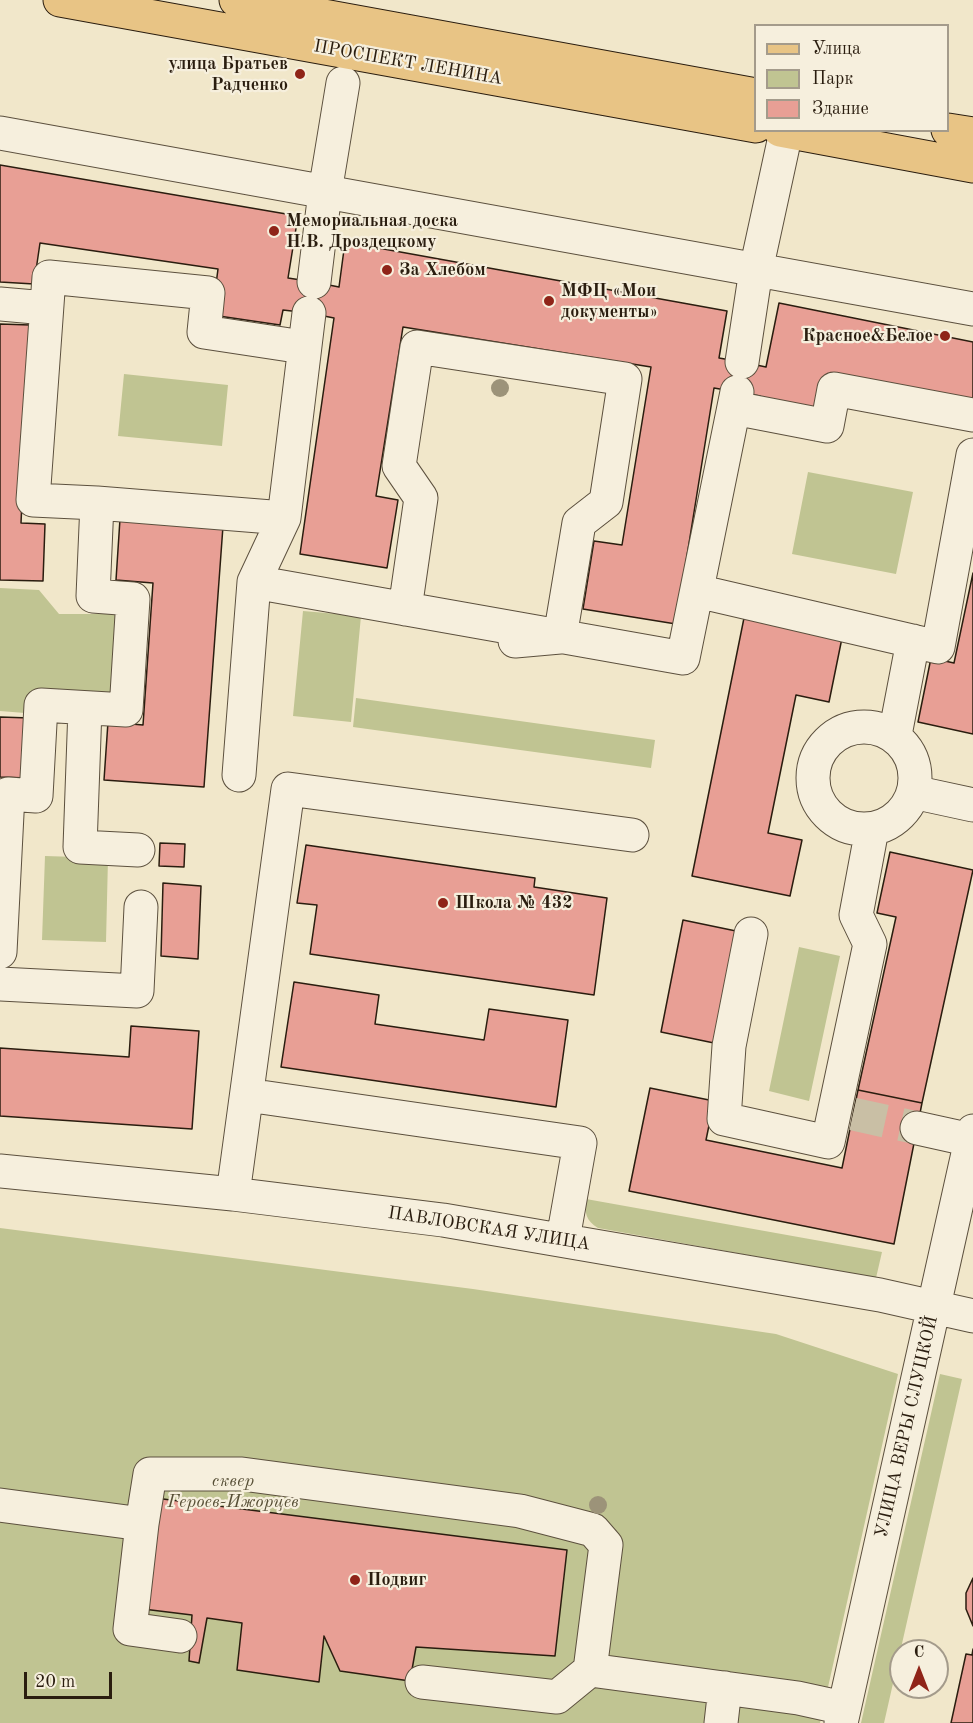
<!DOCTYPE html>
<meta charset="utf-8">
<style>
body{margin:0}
#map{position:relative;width:973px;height:1723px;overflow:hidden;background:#f1e7ca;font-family:"Old Standard TT",serif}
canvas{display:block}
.legend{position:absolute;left:754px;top:24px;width:195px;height:108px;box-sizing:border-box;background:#f6efdd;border:2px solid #a49b8b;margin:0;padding:8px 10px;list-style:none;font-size:18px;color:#2a1d0f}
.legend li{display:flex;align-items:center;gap:12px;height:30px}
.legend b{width:30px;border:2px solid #a49b8b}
.north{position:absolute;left:889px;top:1639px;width:60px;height:60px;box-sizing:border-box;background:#f6efdd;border:2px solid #a49b8b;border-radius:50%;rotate:0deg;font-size:16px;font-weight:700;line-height:24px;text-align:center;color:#2a1d0f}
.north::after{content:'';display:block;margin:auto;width:21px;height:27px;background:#8f2418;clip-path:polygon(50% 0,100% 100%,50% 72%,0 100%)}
.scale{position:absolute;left:24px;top:1672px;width:88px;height:27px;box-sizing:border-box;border:3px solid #2a1d0f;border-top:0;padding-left:8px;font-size:18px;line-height:21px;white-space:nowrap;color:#2a1d0f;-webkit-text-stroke:4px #f6efdd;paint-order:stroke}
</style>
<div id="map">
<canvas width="973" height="1723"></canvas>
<ul class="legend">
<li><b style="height:8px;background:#e8c485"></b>Улица</li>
<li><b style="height:16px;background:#c0c492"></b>Парк</li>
<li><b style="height:16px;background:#e89f95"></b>Здание</li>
</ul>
<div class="north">С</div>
<div class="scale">20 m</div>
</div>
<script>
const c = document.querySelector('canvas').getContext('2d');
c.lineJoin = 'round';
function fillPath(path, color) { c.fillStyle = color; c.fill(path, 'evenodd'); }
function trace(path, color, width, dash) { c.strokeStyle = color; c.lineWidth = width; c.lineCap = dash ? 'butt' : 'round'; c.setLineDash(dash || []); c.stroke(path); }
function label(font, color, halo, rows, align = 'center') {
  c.font = font + ' "Old Standard TT",serif'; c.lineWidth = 4.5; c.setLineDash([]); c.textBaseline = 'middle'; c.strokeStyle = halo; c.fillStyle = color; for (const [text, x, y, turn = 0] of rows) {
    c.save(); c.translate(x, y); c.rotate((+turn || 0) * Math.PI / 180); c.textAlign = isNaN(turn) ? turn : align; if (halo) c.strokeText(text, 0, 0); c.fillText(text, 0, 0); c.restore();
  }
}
fillPath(new Path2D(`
 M124 374 228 385 222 446 118 436Z
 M808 472 913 492 896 574 792 554Z
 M0 588 39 590 59 614H123L118 705 25 713 0 711Z
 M303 611 361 616 351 722 293 716Z
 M356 698 655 740 651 768 353 727Z
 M45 856 108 858 106 942 42 940Z
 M799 947 840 956 809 1101 769 1091Z
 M586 1199 882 1252 876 1278 598 1228C586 1221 584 1212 586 1199Z
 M0 1228 473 1289 776 1334 898 1374 820 1723H0Z
 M940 1374 962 1379 884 1723H861Z`), '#c0c492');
const building = new Path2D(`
 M0 165 298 216 288 278 314 282 309 313 283 310 280 325 212 315 218 269 40 243 34 284 0 282Z
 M345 242 727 311 719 358 742 362 737 392 714 388 676 624 583 609 594 541 622 545 651 367 403 327 376 496 398 500 387 568 300 554 334 318 309 313 314 282 339 287Z
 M779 303 973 342V409L828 380 821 417 758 405 760 396 737 392 742 362 766 367Z
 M0 324 30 325 21 523 45 524 43 581 0 580Z
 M120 519 223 526 204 787 104 780 108 722 143 725 153 583 116 580Z
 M973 573V734L918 722 931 658 954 663Z
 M744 618 842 638 829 702 796 695 768 833 802 840 790 896 692 876Z
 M0 717 30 718 27 778 0 777Z
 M160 843 185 844 184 867 159 866Z
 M306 845 535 878 534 887 607 898 594 995 310 954 317 905 297 903Z
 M890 852 973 870 922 1103 858 1090 896 917 877 913Z
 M163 883 201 886 198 959 161 956Z
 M683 920 736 931 714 1043 661 1032Z
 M294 982 379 995 375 1024 484 1040 489 1009 568 1020 556 1107 281 1067Z
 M131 1026 199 1031 192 1129 0 1116V1048L129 1057Z
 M650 1088 714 1101 706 1140 842 1168 858 1090 922 1103 894 1244 629 1191Z
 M155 1498 567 1550 555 1656 416 1647 410 1681 340 1671 324 1636 319 1682 237 1670 242 1623 207 1618 199 1663 189 1661 192 1615 143 1609Z
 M973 1578V1626L966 1609V1593Z
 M973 1649V1723H951L966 1654 972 1655Z`);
fillPath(building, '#e89f95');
trace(building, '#2a1d0f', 1.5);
trace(new Path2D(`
 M853 1114 917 1128`), '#c9bfa5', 33, [33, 16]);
const minor = new Path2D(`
 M0 133 973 309
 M314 282 325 192 343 83
 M0 304 46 308
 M742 362 756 270 786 132
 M734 408 827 426 834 389 973 415
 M284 518 97 503 33 500 49 277 208 293 204 332 303 347
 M254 582 683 658 737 392
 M697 591 938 647 973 455
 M405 609 421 498 399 466 417 347 625 379 606 502 579 523 560 637 515 641
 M85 708 80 847 138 850
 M813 778a51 51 0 1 1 102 0a51 51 0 1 1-102 0Z
 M895 735 913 641
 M239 775 254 582 284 518 309 313
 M913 792 973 805
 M751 934 729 1046 724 1119 828 1142 870 944 856 915 872 829
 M0 952 8 794 36 796 41 705 126 710 133 599 93 596 97 503
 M0 984 137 991 141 907
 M247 1095 580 1143 563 1239
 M917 1128 971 1140
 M0 1171 233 1194 443 1220 880 1295 973 1316
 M233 1194 288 789 632 835
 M0 1505 142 1524 150 1474H242L520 1511 593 1530 606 1545 590 1670
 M142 1524 130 1629 180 1636
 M422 1682 557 1697 590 1670 798 1698 844 1708
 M721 1723 725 1688
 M841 1723 973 1131`);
const major = new Path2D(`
 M60 0 756 126
 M236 0 756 95
 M780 130 973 166
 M948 130 973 134`);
trace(minor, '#5c503e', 35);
trace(major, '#2a1d0f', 35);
trace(minor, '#f6efdd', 33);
trace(major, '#e8c485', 33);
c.fillStyle = '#9c9379';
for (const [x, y] of [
 [500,388],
 [598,1505]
]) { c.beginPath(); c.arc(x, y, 9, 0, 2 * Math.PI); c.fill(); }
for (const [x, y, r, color] of [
 [300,74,6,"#8f2418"],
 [274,231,6,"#8f2418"],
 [387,270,6,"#8f2418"],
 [549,301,6,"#8f2418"],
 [945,336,6,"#8f2418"],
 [443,903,6,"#8f2418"],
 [355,1580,6,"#8f2418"]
]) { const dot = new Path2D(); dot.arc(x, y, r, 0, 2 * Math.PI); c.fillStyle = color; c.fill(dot); trace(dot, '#f6efdd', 2); }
label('18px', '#2a1d0f', '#f6efdd', [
 ["ПРОСПЕКТ ЛЕНИНА",408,63,10],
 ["ПАВЛОВСКАЯ УЛИЦА",489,1229,9],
 ["УЛИЦА ВЕРЫ СЛУЦКОЙ",907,1427,-77]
]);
label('bold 18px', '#2a1d0f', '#f6efdd', [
 ["улица Братьев",288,64,"right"],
 ["Радченко",288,85,"right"],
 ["Мемориальная доска",286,221],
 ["Н.В. Дроздецкому",286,242],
 ["За Хлебом",399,270],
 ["МФЦ «Мои",561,291],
 ["документы»",561,312],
 ["Красное&Белое",933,336,"right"],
 ["Школа № 432",455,903],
 ["Подвиг",367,1580]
], 'left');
label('italic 18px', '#574f36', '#f6efdd', [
 ["сквер",233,1481],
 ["Героев-Ижорцев",233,1502]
]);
</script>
